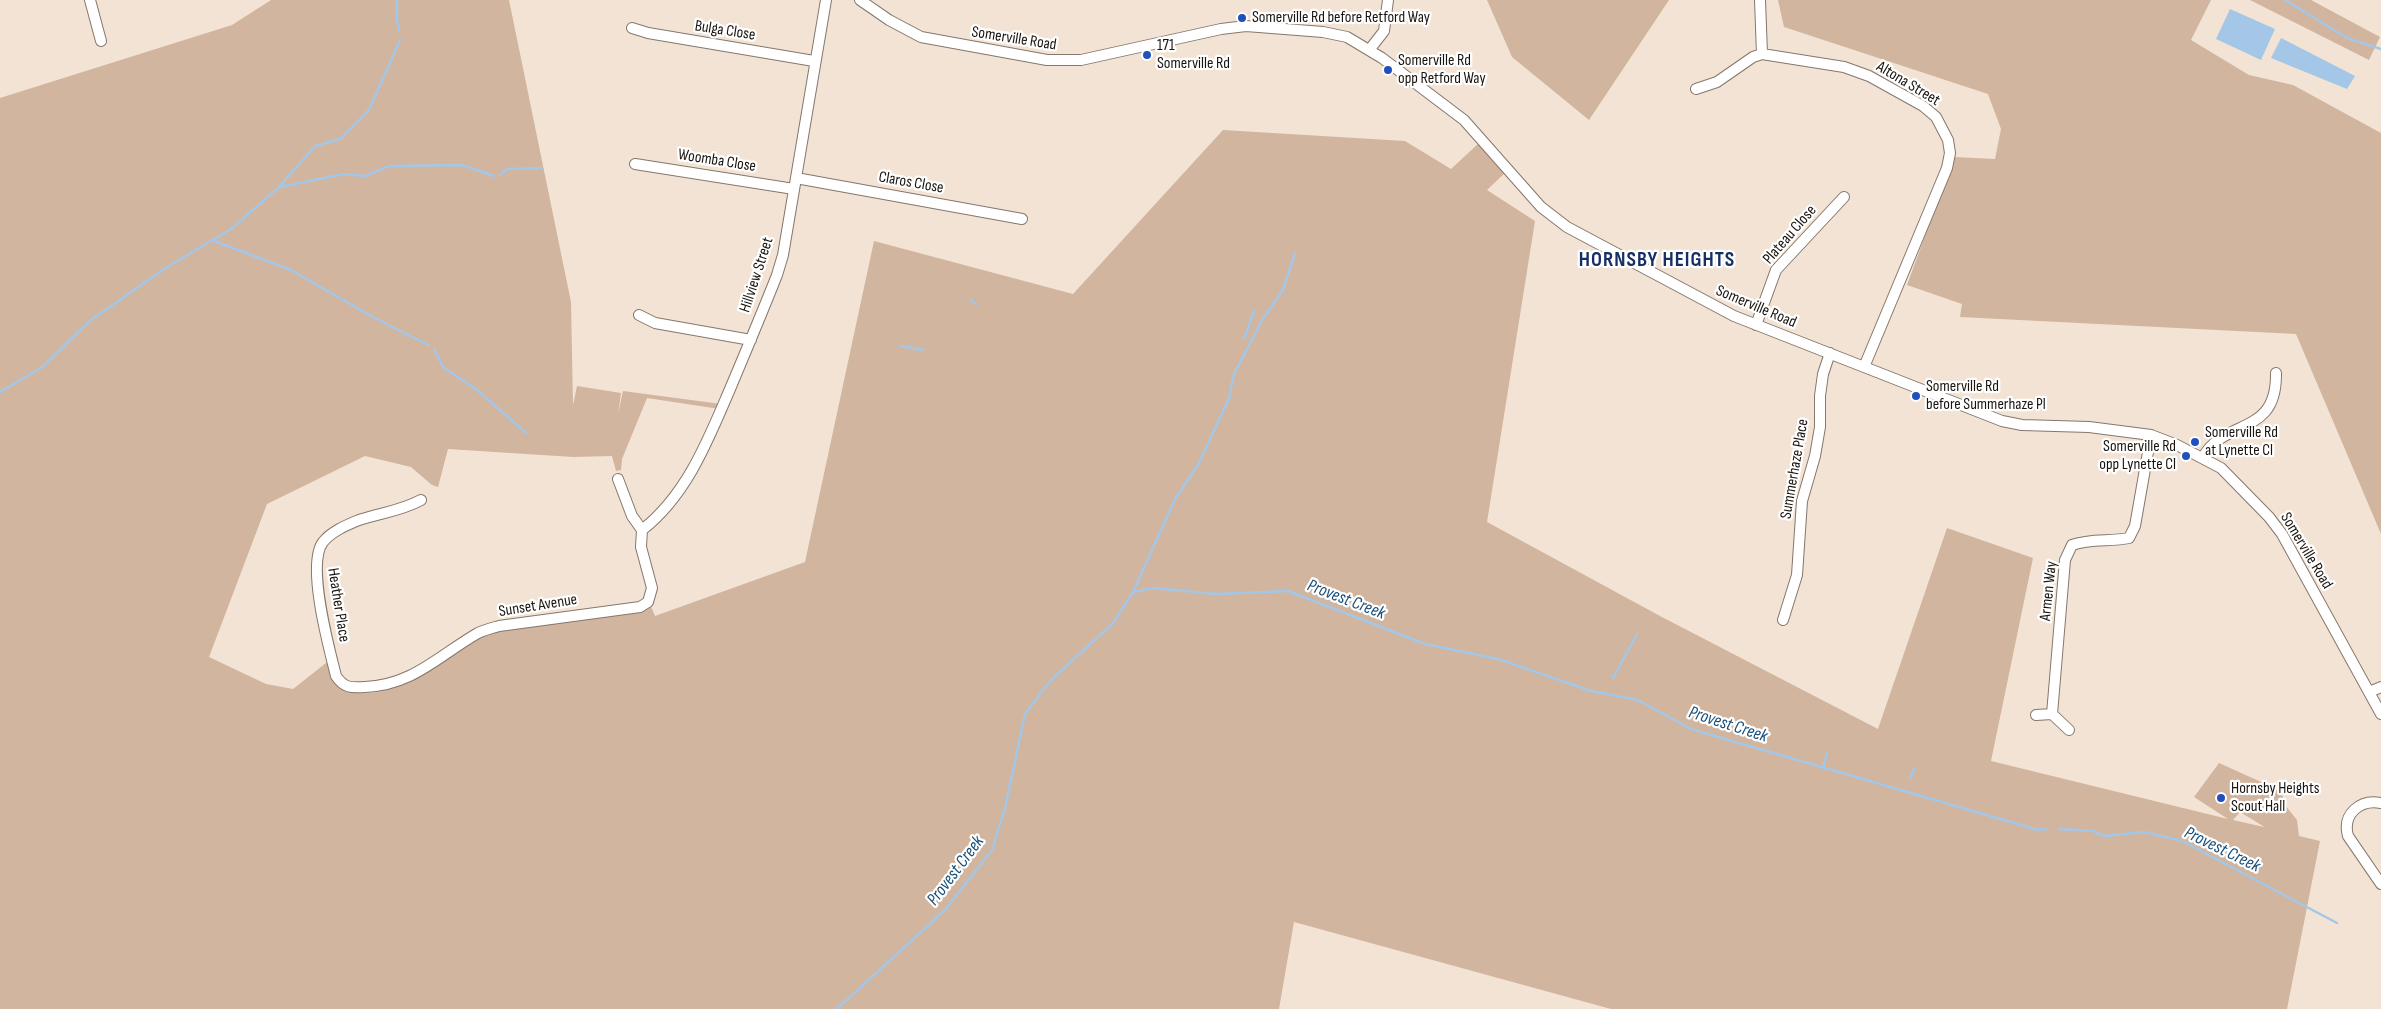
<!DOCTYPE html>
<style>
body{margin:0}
canvas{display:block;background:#f2e3d5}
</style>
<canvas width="2381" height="1009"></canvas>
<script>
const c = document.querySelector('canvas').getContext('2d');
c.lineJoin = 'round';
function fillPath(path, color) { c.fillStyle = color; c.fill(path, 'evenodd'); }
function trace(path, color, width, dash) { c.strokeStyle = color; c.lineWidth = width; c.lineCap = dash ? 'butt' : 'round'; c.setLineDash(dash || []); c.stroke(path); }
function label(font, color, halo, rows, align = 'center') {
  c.font = font + ' "Sofia Sans Condensed",sans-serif'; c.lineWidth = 4.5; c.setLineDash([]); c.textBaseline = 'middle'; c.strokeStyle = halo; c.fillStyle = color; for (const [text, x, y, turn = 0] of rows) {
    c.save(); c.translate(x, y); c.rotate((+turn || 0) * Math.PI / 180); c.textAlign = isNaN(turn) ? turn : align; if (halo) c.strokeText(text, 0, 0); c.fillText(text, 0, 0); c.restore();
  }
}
fillPath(new Path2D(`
 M271 0H509L571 302 573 405 577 386 621 393 618 414 623 391 721 404 720 409 647 398 622 459 621 470 616 471 612 456 573 457 448 449 438 487 432 485 411 467 365 456 267 504 209 657 266 684 293 689 331 659C335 668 339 682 346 687 363 701 395 688 414 680L493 629 650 604 655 616 805 562 874 241 1073 294 1223 130 1405 141 1451 169 1479 143 1507 171 1487 190 1535 221 1487 522 1660 616 1878 729 1947 528 2033 558 1991 761 2228 819 2194 797 2219 763 2270 786 2279 783 2285 805 2297 820 2299 836 2320 841 2287 1009H1611L1294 922 1279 1009H0V98L232 25ZM2240 812 2263 826 2264 827 2233 820Z
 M1487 0H1669L1589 120 1512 57Z
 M1778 0H2211L2191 40 2249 75 2293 85 2381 133V534L2296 334 1960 317 1962 304 1907 285 1954 157 1995 159 2001 129 1988 94 1784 27Z
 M2250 0H2311L2380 37 2369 60Z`), '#d1b59e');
fillPath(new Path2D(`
 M2230 9 2275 29 2261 60 2216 39Z
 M2281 38 2355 76 2347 89 2271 58Z`), '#a4c7e7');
trace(new Path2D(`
 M397 0V19L399 30
 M2285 0 2347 38 2381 49
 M500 175 507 169 541 168
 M280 187 343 174 365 176 389 166 462 165 494 176
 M214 241 291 270 371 316 428 345
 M970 300 976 304
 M1244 339 1254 311
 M901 346 922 350
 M434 349 443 367 477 390 526 433
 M0 392 41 368 91 320 164 269 231 229 279 187 315 146 340 139 369 110 400 40
 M1133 592 1175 499 1199 463 1229 398 1234 374 1262 320 1283 290 1295 253
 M1613 678 1637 634
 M1823 768 1827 753
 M1910 779 1914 769
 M2059 829 2093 831 2104 836 2144 832 2182 841 2337 923
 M837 1009 946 909 992 850 1005 808 1025 714 1050 681 1113 623 1133 592 1154 588 1216 594 1288 591 1425 644 1498 659 1591 691 1638 700 1691 729 2038 830 2046 829`), '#a4c7e7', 2.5);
const minor = new Path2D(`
 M90 0 101 41
 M860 0 889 20 921 37 1047 60H1081L1221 29 1246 26 1323 32 1347 37 1382 58 1464 120 1541 207 1567 227 1734 316 2002 421 2022 425 2089 427 2151 435 2177 445 2221 468 2269 517 2282 534 2381 714
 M1760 0 1762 54
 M632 28 648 33 814 61
 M1370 49 1384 31 1388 0
 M1696 89 1717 82 1753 57 1762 54 1844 67 1869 76 1923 106 1936 117 1948 140 1950 153 1947 168 1864 367
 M635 164 794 189
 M796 178 1022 219
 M639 315 655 323 751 340
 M1756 325 1776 270 1844 197
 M2203 457C2226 417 2277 437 2276 373
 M421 500C401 511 380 513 359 520 347 525 332 531 323 542 306 564 329 648 336 676 344 688 351 688 365 687 413 685 438 656 478 633 484 630 492 628 499 626L640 607 648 602 652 588 641 547 642 530 632 516 618 479
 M642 530C687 495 708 440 730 389 746 351 762 313 777 275L783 255 826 0
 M1783 620 1797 575 1802 501 1815 456 1820 427V396L1823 374 1830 353
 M2369 692 2381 687
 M2036 715 2052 714
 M2069 730 2052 714 2065 560 2072 545C2091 538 2110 542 2129 538L2135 526 2151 435
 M2381 803C2360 799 2342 814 2348 836L2381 884`);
trace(minor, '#85776c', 12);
trace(minor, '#fff', 10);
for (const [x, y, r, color] of [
 [1242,18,5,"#2150bd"],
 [1147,55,5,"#2150bd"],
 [1388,70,5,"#2150bd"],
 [1916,396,5,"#2150bd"],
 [2195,442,5,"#2150bd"],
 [2186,456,5,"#2150bd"],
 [2221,798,5,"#2150bd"]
]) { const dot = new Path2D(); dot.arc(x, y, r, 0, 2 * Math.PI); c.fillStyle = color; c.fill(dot); trace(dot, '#fff', 2); }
label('16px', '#19140f', '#fff', [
 ["Somerville Rd before Retford Way",1252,18],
 ["171",1157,46],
 ["Somerville Rd",1157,64],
 ["Somerville Rd",1398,61],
 ["opp Retford Way",1398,79],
 ["Somerville Rd",1926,387],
 ["before Summerhaze Pl",1926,405],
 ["Somerville Rd",2205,433],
 ["at Lynette Cl",2205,451],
 ["Somerville Rd",2176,447,"right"],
 ["opp Lynette Cl",2176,465,"right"],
 ["Hornsby Heights",2231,789],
 ["Scout Hall",2231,807]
], 'left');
label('16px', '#19140f', '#fff', [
 ["Bulga Close",725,31,9],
 ["Somerville Road",1014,39,9],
 ["Altona Street",1908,84,31],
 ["Woomba Close",717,161,9],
 ["Claros Close",911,183,10],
 ["Plateau Close",1790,235,-49],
 ["Hillview Street",757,275,-72],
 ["Somerville Road",1756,307,23],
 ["Summerhaze Place",1795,469,-80],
 ["Somerville Road",2306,551,59],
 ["Armen Way",2049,591,-84],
 ["Heather Place",338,605,81],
 ["Sunset Avenue",538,606,-9]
]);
label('italic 18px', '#1a4f79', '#fff', [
 ["Provest Creek",1346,600,21],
 ["Provest Creek",1728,725,18],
 ["Provest Creek",2222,850,26],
 ["Provest Creek",956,871,-53]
]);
c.letterSpacing = '1px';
label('bold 21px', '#172f65', '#fff', [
 ["HORNSBY HEIGHTS",1657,261]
]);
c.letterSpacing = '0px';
</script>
